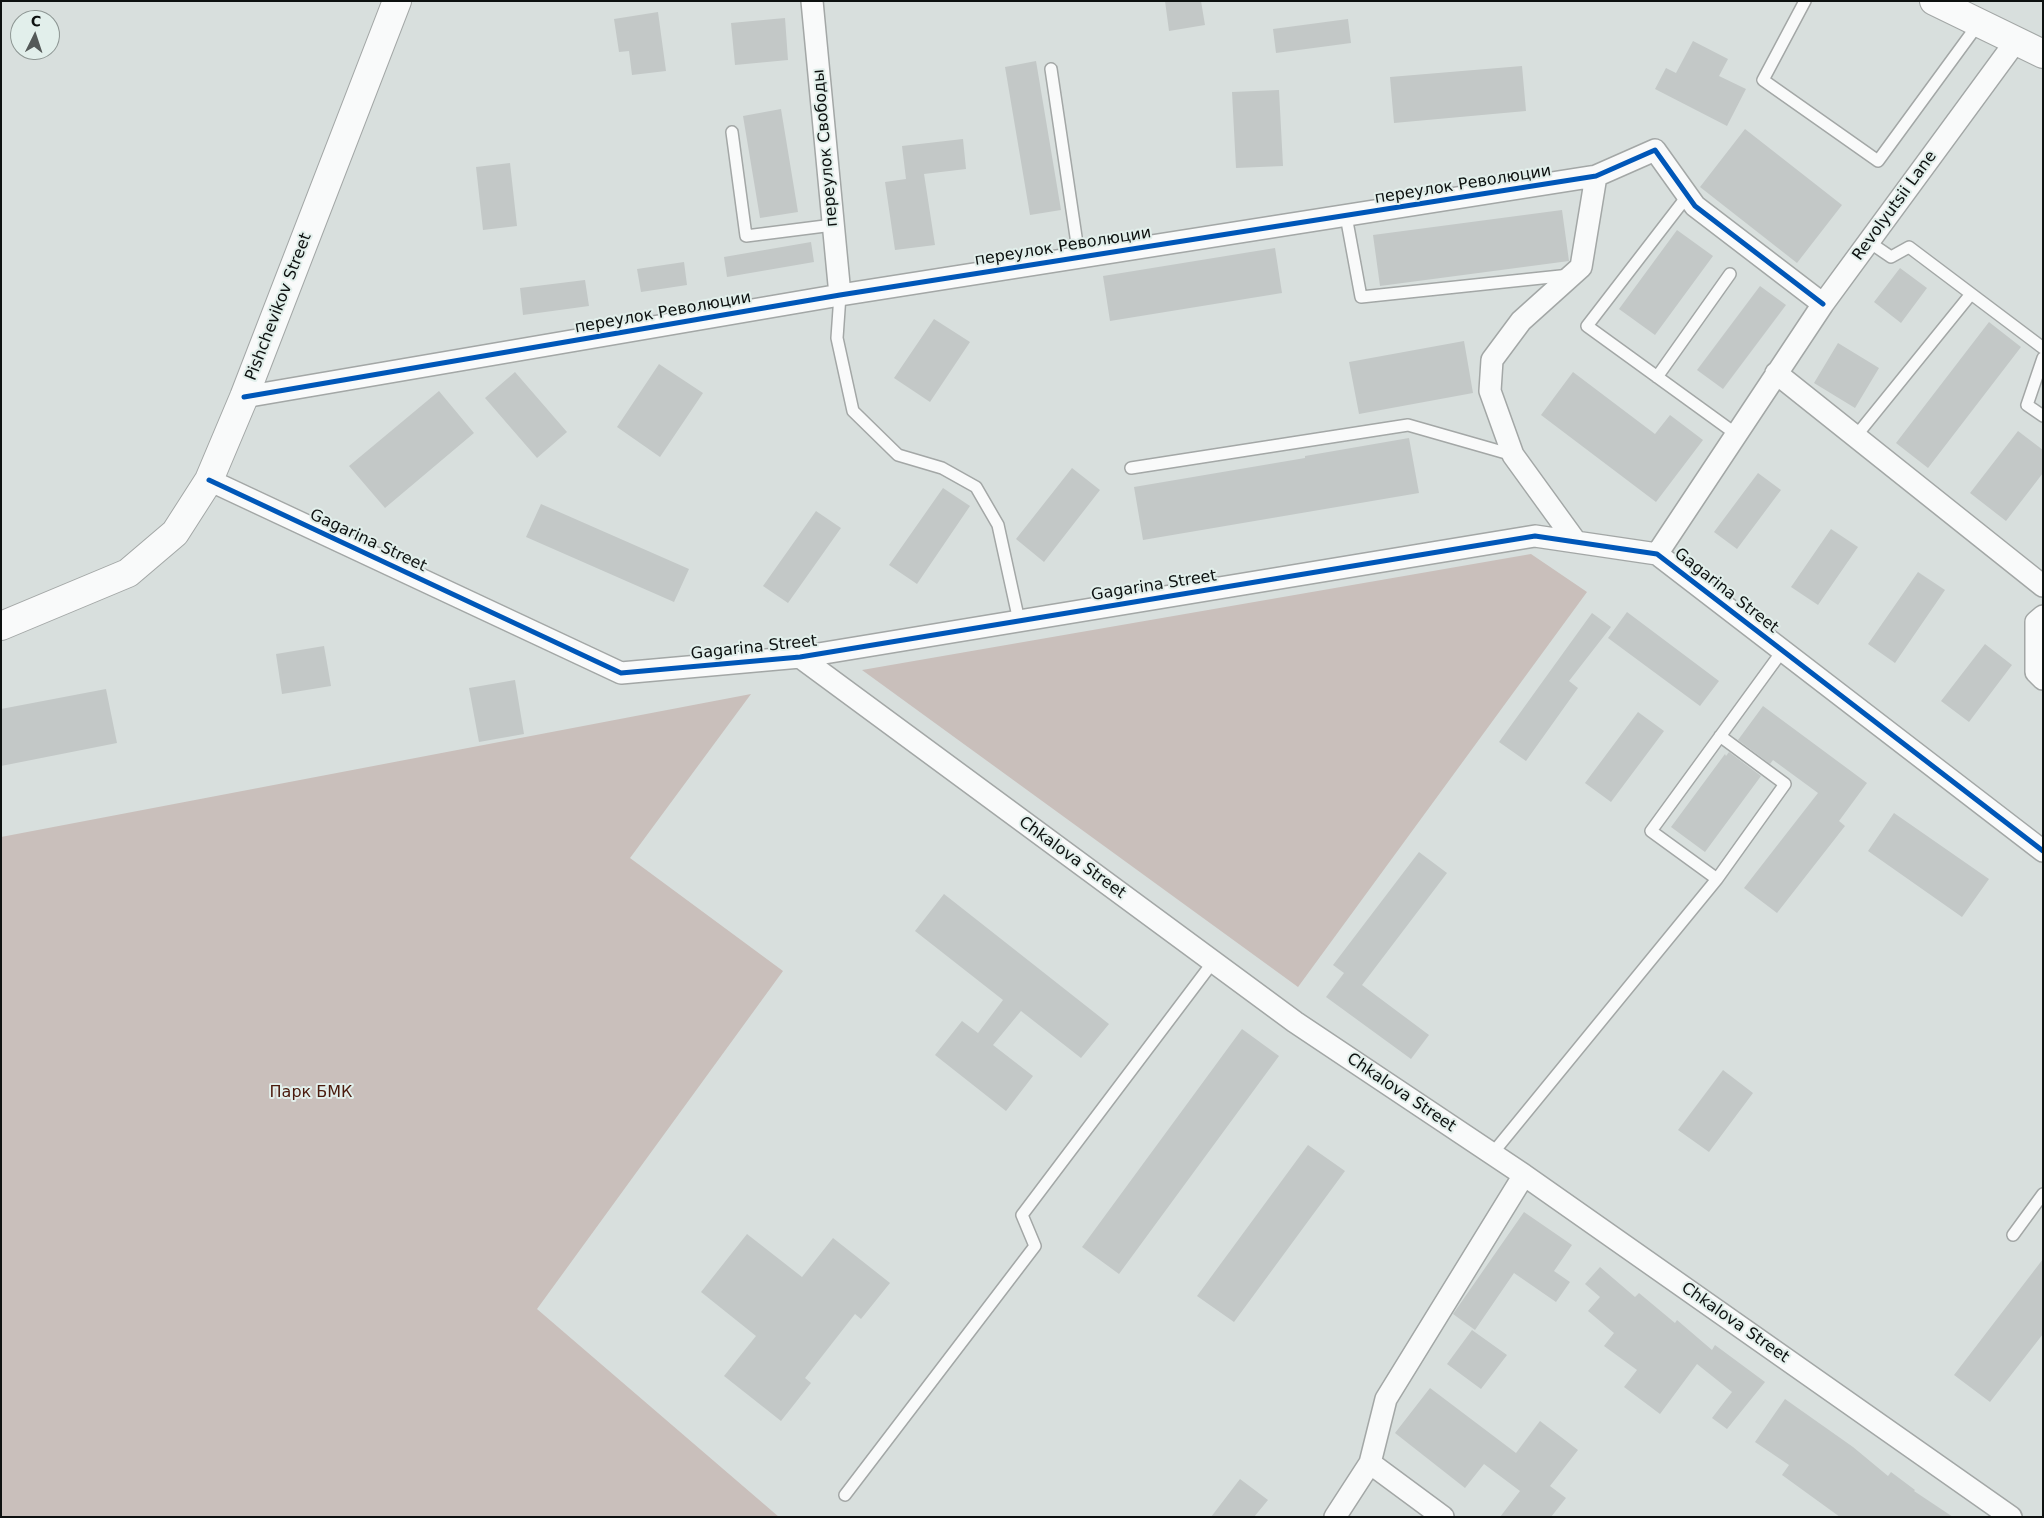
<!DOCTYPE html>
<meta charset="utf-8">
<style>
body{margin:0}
#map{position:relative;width:2044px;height:1518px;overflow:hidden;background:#d8dfdd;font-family:"DejaVu Sans",sans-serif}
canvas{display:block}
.frame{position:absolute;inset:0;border:2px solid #0d1110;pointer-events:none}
.north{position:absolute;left:10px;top:10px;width:50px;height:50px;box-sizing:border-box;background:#e2efeb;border:1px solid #8d9693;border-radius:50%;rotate:4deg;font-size:14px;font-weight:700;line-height:20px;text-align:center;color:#0d1110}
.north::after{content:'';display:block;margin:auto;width:18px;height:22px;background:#545958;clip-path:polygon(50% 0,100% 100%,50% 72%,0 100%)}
</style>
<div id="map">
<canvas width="2044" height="1518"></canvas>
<div class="frame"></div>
<div class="north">С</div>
</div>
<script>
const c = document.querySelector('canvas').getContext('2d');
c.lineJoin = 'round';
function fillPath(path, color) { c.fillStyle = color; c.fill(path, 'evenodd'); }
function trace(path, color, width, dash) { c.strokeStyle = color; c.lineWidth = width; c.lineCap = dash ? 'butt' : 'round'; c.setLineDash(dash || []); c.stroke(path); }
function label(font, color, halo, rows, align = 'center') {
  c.font = font + ' "DejaVu Sans",sans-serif'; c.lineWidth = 4; c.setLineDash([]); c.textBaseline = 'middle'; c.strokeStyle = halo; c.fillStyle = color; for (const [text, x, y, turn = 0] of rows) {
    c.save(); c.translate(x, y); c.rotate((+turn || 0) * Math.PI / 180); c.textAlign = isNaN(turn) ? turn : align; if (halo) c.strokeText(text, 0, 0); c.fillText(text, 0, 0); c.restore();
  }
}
fillPath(new Path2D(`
 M1531 554 1587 592 1298 987 862 670Z
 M751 694 630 858 783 971 537 1309 779 1517H1V837Z`), '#c9bfbb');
fillPath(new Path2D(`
 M1165 1H1201L1205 25 1169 31Z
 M658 12 666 71 632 75 629 51 619 52 614 19Z
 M785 18 788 60 735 65 731 23Z
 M1348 19 1351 43 1276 53 1273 29Z
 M1693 41 1728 59 1719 76 1746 89 1727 126 1655 89 1666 68 1676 73Z
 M1036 61 1061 210 1030 215 1005 67Z
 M1522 66 1526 111 1394 123 1390 77Z
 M1279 90 1283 166 1236 168 1232 92Z
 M781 109 798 212 760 218 743 116Z
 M1745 129 1842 205 1797 263 1700 187Z
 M963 139 966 169 924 174 935 245 895 250 885 182 906 179 902 146Z
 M510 163 517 226 483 230 476 167Z
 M1562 210 1569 261 1380 286 1373 235Z
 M1677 230 1713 256 1655 335 1619 309Z
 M811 242 814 262 727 277 724 257Z
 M1275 248 1282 293 1110 321 1103 276Z
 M684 262 687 285 641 292 637 269Z
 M1900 268 1927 288 1901 323 1874 302Z
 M585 280 589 306 523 315 520 288Z
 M1760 286 1786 305 1723 389 1697 370Z
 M934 319 970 342 930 402 894 378Z
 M1989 322 2021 347 1928 468 1896 443Z
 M1464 341 1473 393 1359 414 1349 362Z
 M1838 343 1879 368 1855 408 1814 383Z
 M659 364 703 393 660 457 617 427Z
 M515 372 567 432 537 458 485 398Z
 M1573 372 1655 434 1670 415 1703 440 1656 502 1541 415Z
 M439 391 474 433 385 508 349 466Z
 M2018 431 2043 450V473L2006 521 1970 493Z
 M1409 438 1419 493 1143 540 1134 487 1305 458V456Z
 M1072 468 1100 490 1044 562 1016 539Z
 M1758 473 1781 490 1737 549 1714 532Z
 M943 488 970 506 917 584 889 565Z
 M541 504 689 569 674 602 526 537Z
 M816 511 841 528 788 603 763 586Z
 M1831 529 1858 547 1818 605 1791 587Z
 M1918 572 1945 590 1895 663 1868 644Z
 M1627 612 1719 681 1700 706 1608 638Z
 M1592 613 1611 627 1569 681 1578 688 1526 761 1499 742Z
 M1985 644 2012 665 1969 722 1941 701Z
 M324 646 331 686 282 694 276 654Z
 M515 680 524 734 479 742 469 688Z
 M106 689 117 743 1 766V709Z
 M1763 706 1867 783 1839 821 1845 826 1777 913 1744 888 1818 793 1773 760 1770 764 1738 740Z
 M1638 712 1664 731 1611 802 1585 783Z
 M1729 752 1761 776 1705 852 1671 827 1725 754 1726 756Z
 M1894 813 1989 879 1962 917 1868 851Z
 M1419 852 1447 873 1362 985 1429 1035 1411 1059 1326 997 1344 973 1333 965Z
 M944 894 1109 1024 1081 1058 1021 1011 993 1045 1033 1076 1006 1111 935 1055 962 1021 978 1033 1003 1000 915 931Z
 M1242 1029 1279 1056 1119 1274 1082 1247Z
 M1723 1070 1753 1093 1709 1152 1678 1130Z
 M1308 1145 1345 1171 1234 1322 1197 1296Z
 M1524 1212 1572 1245 1554 1271 1570 1282 1556 1302 1514 1273 1475 1330 1453 1314Z
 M747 1234 802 1277 833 1238 890 1283 861 1319 855 1314 805 1378 811 1383 781 1421 724 1376 756 1336 701 1292Z
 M2043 1259V1334L1990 1402 1954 1375Z
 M1600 1267 1635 1297 1639 1293 1675 1323 1677 1320 1712 1350 1715 1345 1765 1382 1727 1429 1712 1418 1732 1392 1697 1364 1660 1414 1624 1387 1637 1370 1604 1346 1614 1333 1588 1311 1600 1297 1585 1284Z
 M1472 1330 1507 1355 1481 1389 1447 1364Z
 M1430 1388 1516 1453 1540 1421 1578 1450 1550 1486 1566 1498 1551 1517H1500L1520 1491 1484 1464 1465 1488 1395 1433Z
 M1785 1399 1853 1447 1888 1476 1891 1472 1915 1490 1914 1491 1953 1517H1840L1782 1475 1789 1465 1755 1442Z
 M1240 1479 1268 1500 1254 1517H1211Z`), '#c3c8c7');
const service = new Path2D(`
 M1805 1 1763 80 1878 161 1979 23
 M1051 69 1079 257
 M732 132 746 236 833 225
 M1688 195 1587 326 1736 434
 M1346 216 1361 297 1570 275
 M1869 242 1891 257 1909 247 2043 348
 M840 295 837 338 853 411 898 455 942 468 976 487 998 525 1019 621
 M2043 358 2027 405 2043 416
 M1657 377 1730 274
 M1856 436 1971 294
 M1131 468 1408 425 1513 455
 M1717 879 1785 784 1720 736
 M1492 1154 1717 879 1651 831 1783 650
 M2013 1235 2043 1194
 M845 1495 1035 1246 1022 1215 1213 962`);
const minor = new Path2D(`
 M812 1 840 295
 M1776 373 2043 586
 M244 397 840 295 1596 176 1655 150 1695 206 1823 304
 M209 480 621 673 800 657 1535 536 1657 554 2043 851
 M1576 542 1513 455 1490 391 1492 360 1521 321 1581 267 1596 176
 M1657 554 1823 304 2016 41
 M2043 616 2036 622V672L2043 679
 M800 657 1295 1022 1524 1175 2011 1517
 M1370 1463 1443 1517
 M1335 1517 1370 1463 1386 1399 1524 1175`);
const tertiary = new Path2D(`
 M1934 1 2043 54
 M1 626 128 573 175 533 209 480 244 397 397 1`);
trace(service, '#a3a7a6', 14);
trace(minor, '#a3a7a6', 24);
trace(tertiary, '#a3a7a6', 30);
trace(service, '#f9fafa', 11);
trace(minor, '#f9fafa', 21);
trace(tertiary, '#f9fafa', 28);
trace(new Path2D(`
 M244 397 840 295 1596 176 1655 150 1695 206 1823 304
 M209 480 621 673 800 657 1535 536 1657 554 2043 851`), '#0057b8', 5);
label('16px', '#0d1110', '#e2efeb', [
 ["переулок Свободы",826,148,-95],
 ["переулок Революции",1463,185,-9],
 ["Revolyutsii Lane",1895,206,-54],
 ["переулок Революции",1063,247,-9],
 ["Pishchevikov Street",279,307,-69],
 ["переулок Революции",663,313,-10],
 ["Gagarina Street",368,541,25],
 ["Gagarina Street",1154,586,-9],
 ["Gagarina Street",1726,591,38],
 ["Gagarina Street",754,648,-6],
 ["Chkalova Street",1072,858,36],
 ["Chkalova Street",1401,1093,34],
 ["Chkalova Street",1735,1323,35]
]);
label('16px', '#4a1a0c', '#e2efeb', [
 ["Парк БМК",311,1093]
]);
</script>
